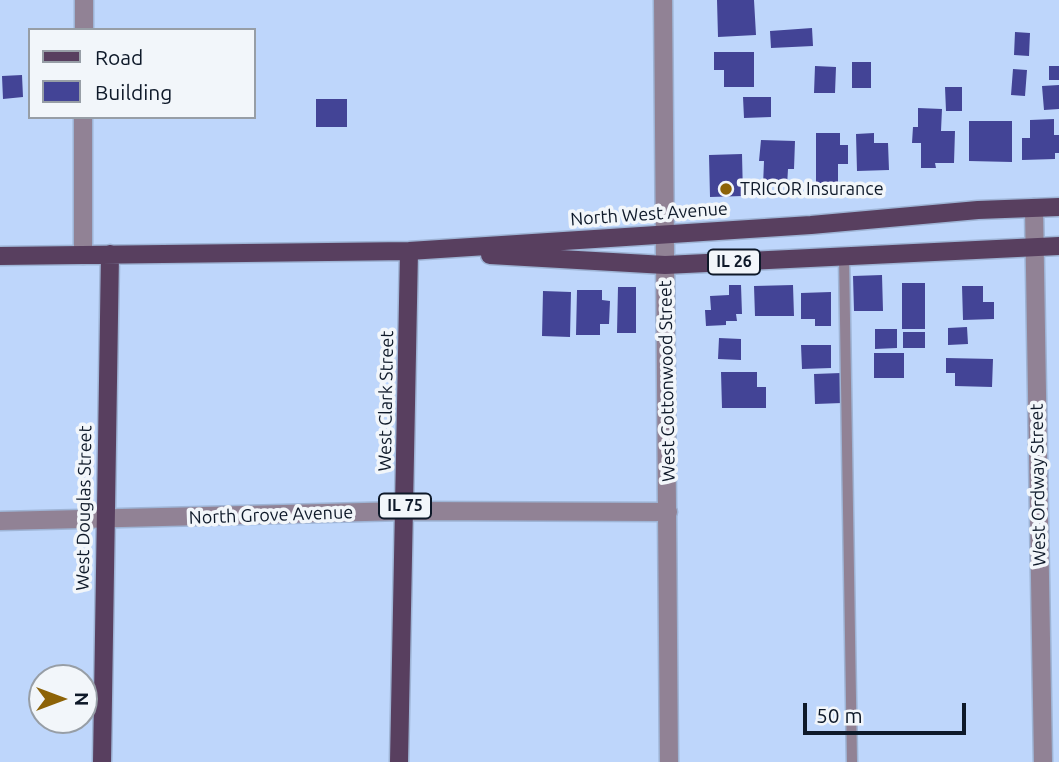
<!DOCTYPE html>
<style>
body{margin:0}
#map{position:relative;width:1059px;height:762px;overflow:hidden;background:#bed6fb;font-family:Ubuntu,sans-serif}
canvas{display:block}
.legend{position:absolute;left:28px;top:28px;width:228px;height:91px;box-sizing:border-box;background:#f2f6fa;border:2px solid #979ea6;margin:0;padding:9px 12px;list-style:none;font-size:21px;color:#0e1929}
.legend li{display:flex;align-items:center;gap:14px;height:35px}
.legend b{width:35px;border:2px solid #979ea6}
.north{position:absolute;left:28px;top:664px;width:70px;height:70px;box-sizing:border-box;background:#f2f6fa;border:2px solid #979ea6;border-radius:50%;rotate:90deg;font-size:19px;font-weight:700;line-height:28px;text-align:center;color:#0e1929}
.north::after{content:'';display:block;margin:auto;width:24px;height:32px;background:#8d6307;clip-path:polygon(50% 0,100% 100%,50% 72%,0 100%)}
.scale{position:absolute;left:803px;top:703px;width:163px;height:32px;box-sizing:border-box;border:4px solid #0e1929;border-top:0;padding-left:9px;font-size:21px;line-height:24px;white-space:nowrap;color:#0e1929;-webkit-text-stroke:5px #f2f6fa;paint-order:stroke}
</style>
<div id="map">
<canvas width="1059" height="762"></canvas>
<ul class="legend">
<li><b style="height:9px;background:#583f5f"></b>Road</li>
<li><b style="height:19px;background:#434496"></b>Building</li>
</ul>
<div class="north">N</div>
<div class="scale">50 m</div>
</div>
<script>
const c = document.querySelector('canvas').getContext('2d');
c.lineJoin = 'round';
function fillPath(path, color) { c.fillStyle = color; c.fill(path, 'evenodd'); }
function trace(path, color, width, dash) { c.strokeStyle = color; c.lineWidth = width; c.lineCap = dash ? 'butt' : 'round'; c.setLineDash(dash || []); c.stroke(path); }
function label(font, color, halo, rows, align = 'center') {
  c.font = font + ' Ubuntu,sans-serif'; c.lineWidth = 7; c.setLineDash([]); c.textBaseline = 'middle'; c.strokeStyle = halo; c.fillStyle = color; for (const [text, x, y, turn = 0] of rows) {
    c.save(); c.translate(x, y); c.rotate((+turn || 0) * Math.PI / 180); c.textAlign = isNaN(turn) ? turn : align; if (halo) c.strokeText(text, 0, 0); c.fillText(text, 0, 0); c.restore();
  }
}
fillPath(new Path2D(`
 M717 0H754L756 35 718 37Z
 M812 28 813 46 771 48 770 31Z
 M1015 32 1030 33 1029 56 1014 55Z
 M714 52H754V87H724V70H714Z
 M852 62H871V88H852Z
 M815 66 836 67 835 93H814Z
 M1049 66H1059V80H1049Z
 M1013 69 1027 70 1025 96 1011 95Z
 M22 75 23 97 3 99 2 76Z
 M1059 85V109L1044 110 1042 86Z
 M945 87H962V111H946Z
 M743 97H771V117L744 118Z
 M316 99H347V127H316Z
 M918 108 942 109 941 131H955L954 163H935L936 168H921V143H912L913 127H918Z
 M1054 119V135H1059V153H1055V159L1022 160V138H1030V120Z
 M969 121H1012V162L969 161Z
 M816 133H840V145H848V164H838V186H816Z
 M874 133V143H888L889 170 857 171 856 134Z
 M761 140 795 141 794 169H788L787 186H763L764 161H759Z
 M742 154 743 196 710 197 709 155Z
 M882 275 883 311H854L853 276Z
 M902 283H925V329H902Z
 M729 285H741L742 314H736L737 321H726V325L706 326 705 310H711L710 296 729 295Z
 M793 285 794 316H755L754 286Z
 M962 286H983V302H994V319L963 320Z
 M618 287H636V333H617Z
 M577 290H602V300L610 301 609 324H600V335H576Z
 M543 291 571 292 570 337 542 336Z
 M831 292V326H815V319H801V293Z
 M967 327 968 344 948 345V328Z
 M875 329H897V348L875 349Z
 M903 332H925V348H903Z
 M719 338 741 339V360L718 359Z
 M801 345H831V368L802 369Z
 M874 353H904V378H874Z
 M946 358 993 359 992 387 955 386V373H946Z
 M721 372H757V387H766V408H722Z
 M841 373 842 403 815 404 814 374Z`), '#434496');
const lane = new Path2D(`
 M844 256 852 762`);
const street = new Path2D(`
 M663 0 669 762
 M84 30V0
 M1034 208 1043 762
 M83 255V117
 M0 521 405 511 668 512`);
const primary = new Path2D(`
 M490 255 665 265 1059 246
 M0 256 409 251 811 225 978 210 1059 207
 M102 762 110 254
 M399 762 409 251`);
trace(lane, '#9eb4d5', 13);
trace(street, '#9eb4d5', 21);
trace(primary, '#9eb4d5', 21);
trace(lane, '#918295', 10);
trace(street, '#918295', 18);
trace(primary, '#583f5f', 18);
for (const [x, y, r, color] of [
 [726,189,7,"#8d6307"]
]) { const dot = new Path2D(); dot.arc(x, y, r, 0, 2 * Math.PI); c.fillStyle = color; c.fill(dot); trace(dot, '#f2f6fa', 2.5); }
for (const [x, y, w] of [
 [734,262,52],
 [405,506,52]
]) { const box = new Path2D(); box.roundRect(x - w / 2, y - 12.5, w, 25, 5); c.fillStyle = '#f2f6fa'; c.fill(box); trace(box, '#0e1929', 2); }
label('bold 16px', '#0e1929', null, [
 ["IL 26",734,262],
 ["IL 75",405,506]
]);
label('18px', '#0e1929', '#f2f6fa', [
 ["TRICOR Insurance",740,189]
], 'left');
label('18px', '#0e1929', '#f2f6fa', [
 ["North West Avenue",649,214,-4],
 ["West Cottonwood Street",667,381,-91],
 ["West Clark Street",386,401,-89],
 ["West Ordway Street",1038,485,-91],
 ["West Douglas Street",84,508,-89],
 ["North Grove Avenue",271,515,-2]
]);
</script>
